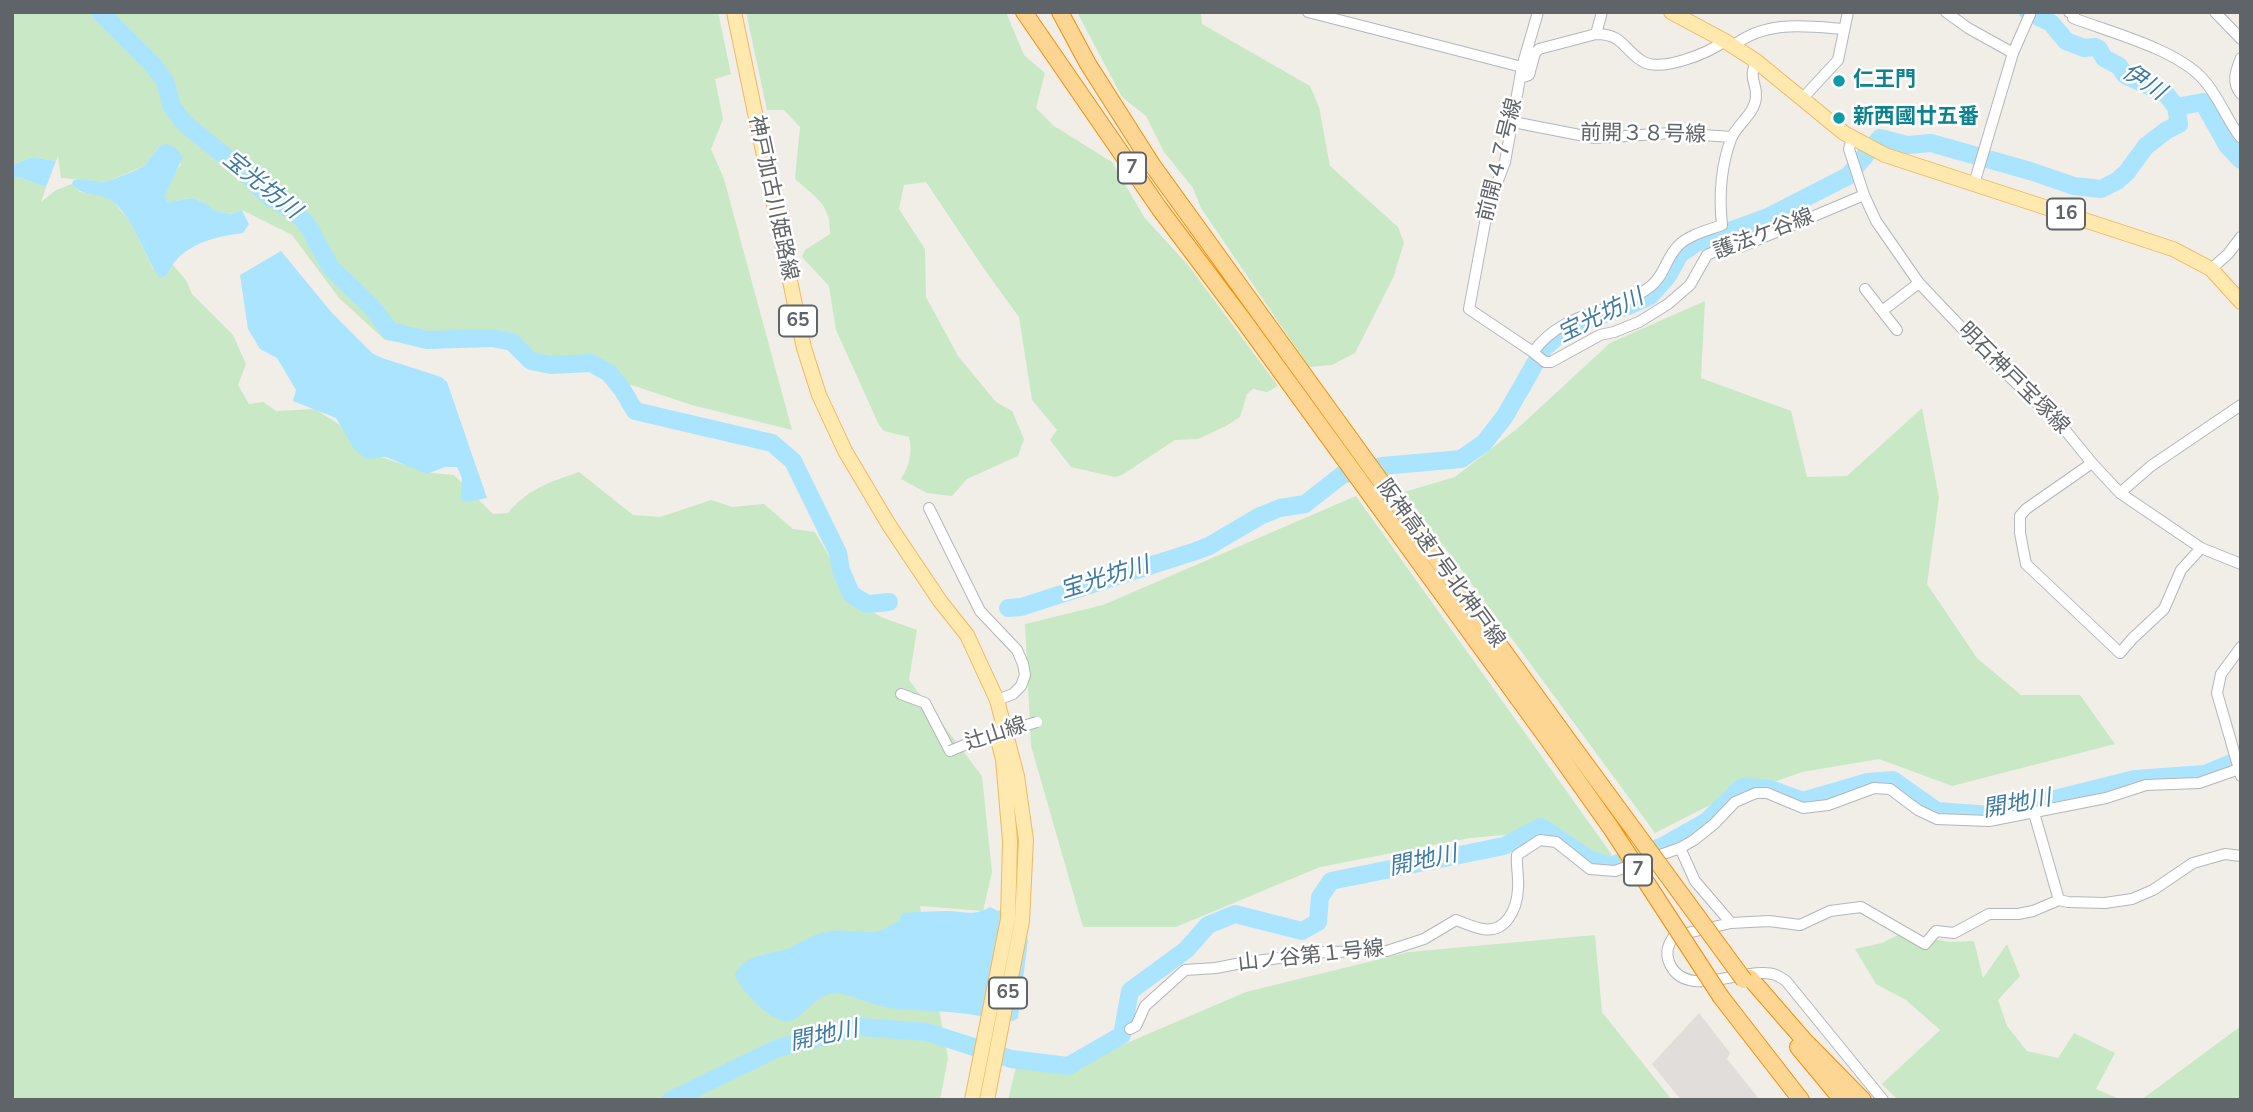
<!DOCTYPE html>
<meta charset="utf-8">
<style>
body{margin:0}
#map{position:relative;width:2253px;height:1112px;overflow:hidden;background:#f1eee8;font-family:"Nunito Sans",sans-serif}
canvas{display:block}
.frame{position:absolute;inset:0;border:14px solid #5f6468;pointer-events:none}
</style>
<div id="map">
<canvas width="2253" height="1112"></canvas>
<div class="frame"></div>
</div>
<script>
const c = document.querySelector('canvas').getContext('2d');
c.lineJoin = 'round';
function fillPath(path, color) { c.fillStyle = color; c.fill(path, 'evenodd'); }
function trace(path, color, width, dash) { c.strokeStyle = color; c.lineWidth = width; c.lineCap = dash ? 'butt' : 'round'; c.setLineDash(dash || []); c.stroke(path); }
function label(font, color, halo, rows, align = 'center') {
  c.font = font + ' "Nunito Sans","Noto Sans JP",sans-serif'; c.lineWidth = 5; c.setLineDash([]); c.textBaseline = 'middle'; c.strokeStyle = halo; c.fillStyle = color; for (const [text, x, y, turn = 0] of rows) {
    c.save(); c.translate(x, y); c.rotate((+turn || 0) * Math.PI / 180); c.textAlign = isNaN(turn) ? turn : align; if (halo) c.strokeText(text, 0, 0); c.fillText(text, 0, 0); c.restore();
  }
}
fillPath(new Path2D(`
 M1699 1013 1730 1053 1727 1059 1760 1100H1681L1652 1064Z`), '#e0ddda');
fillPath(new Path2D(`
 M12 12H718L731 74 715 79 723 119 711 149 724 179 792 430 692 405 625 383 581 359 534 356 489 339 411 344 385 340 339 298 292 235 242 210 231 214 216 211 203 202 192 198 168 202 165 195 174 174 181 164 160 146 144 166 106 182 61 178 58 156 56 161 32 157 12 165Z
 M746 12H1006L1024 55 1045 73 1036 108 1054 126 1112 162 1144 217 1188 265 1278 386 1267 392 1253 389 1247 394 1240 417 1226 426 1198 439 1175 440 1122 475 1115 477 1071 467 1050 440 1057 430 1032 400 1019 317 987 273 926 182 904 185 899 209 925 249 926 297 958 356 996 402 1012 411 1024 439 1018 456 967 479 952 496 927 493 901 479C909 467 913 452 909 437L884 431 879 425 836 330 829 286 802 257 805 250 830 234C831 204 815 197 795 179L800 127 784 110H767Z
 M1077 12H1201L1202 24 1310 86 1319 107 1330 166 1398 227 1404 243 1393 278 1355 353 1332 365 1309 367 1201 208 1193 188 1164 152 1146 116 1122 97Z
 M18 177 46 187 41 202 56 190 72 184 80 192 103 195 114 202 131 223 153 269 167 275 172 264 186 280 192 294 233 335 246 364 238 385 249 404 263 402 276 411 315 409 340 425 358 450 431 473 454 475 493 514 508 513C526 490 552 481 579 472L633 515 660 517 711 500 732 507 764 504 793 529 815 532 855 601 881 617 917 630 909 680 982 776 992 872 983 911 920 906 948 1058 940 1100H12V178Z
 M1705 301 1701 378 1791 411 1807 477 1847 476 1922 408 1939 498 1927 584 1977 658 2021 695H2080L2115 744 1952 786 1879 759 1802 772 1714 803 1655 833 1404 492 1455 477 1518 428 1610 343Z
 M1356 496 1612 855 1602 860 1546 831 1470 838 1320 867 1176 927H1083L1031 746 1025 624 1103 605Z
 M1902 933 1950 942 1974 941 1983 978 2007 944 2020 976 1998 1000 2007 1026 2027 1051 2058 1058 2074 1033 2115 1053 2096 1089 2122 1100H1898L1882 1084 1940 1030 1906 1000 1876 984 1855 949 1882 943Z
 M1595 935 1602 1012 1672 1100H1008L1016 1067 1092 1058 1246 992 1409 952Z
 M2241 1026V1100H2141Z`), '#c9e8c5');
fillPath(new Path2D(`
 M167 144 176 148 183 157 165 195 168 202 192 198 203 202 216 211 231 214 242 210 249 224 243 233C212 237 180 245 167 275L160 278C143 255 137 225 115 203 102 191 82 198 72 184L73 181 77 179 106 182 134 171 144 166 160 146Z
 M32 157 56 161 46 187 18 177 12 178V165Z
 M281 251 332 313 372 353 382 358 441 377 447 382 487 498 469 502 461 500 462 478 457 467H445L427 474 386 457 366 459 354 449 336 418 293 401 296 390 277 358 260 349 248 329 240 275Z
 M990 907 998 911 1004 908 1013 909 1028 940 1018 1018 1013 1021C992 1018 971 1014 949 1012 930 1010 910 1011 890 1008 875 1006 845 992 834 993 814 994 801 1024 784 1021 767 1017 740 991 735 974 746 954 767 955 787 949 800 944 812 934 826 932 842 928 859 933 875 932 883 931 892 924 900 920L902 913C917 912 932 911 947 911 964 911 973 917 990 907Z`), '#aae4ff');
trace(new Path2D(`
 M100 12 153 65 165 81 172 107 185 124 244 171 268 196 295 212 307 224 331 268 371 306 390 331 427 340 492 338 512 342 531 361 551 365 591 363 609 373 622 389 635 411 772 443 793 461 838 553 841 570 851 594 867 604 889 602
 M2176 107 2203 102 2227 145 2241 160
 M1008 608 1021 607 1196 551 1209 546 1260 516 1280 508 1305 504 1342 475 1382 466 1461 459 1484 443 1505 416 1544 348 1565 330 1587 320 1628 306 1650 296 1667 277 1680 254 1696 243 1768 217 1848 176 1880 138 1907 145 1931 143 2030 171 2074 186 2101 189 2117 181 2127 172 2146 146 2167 130 2179 124 2176 107 2166 94 2125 75 2119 66 2104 58 2099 49 2095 47 2084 48 2066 41 2051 23 2028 12
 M671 1100 778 1048 861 1027 927 1032 1011 1059 1068 1066 1122 1035 1130 991 1186 950 1208 925 1235 914 1302 931 1318 922 1320 897 1331 881 1504 846 1541 827 1589 859 1611 866 1663 846 1707 821 1742 787 1770 789 1803 801 1868 782 1893 780 1937 811 1991 815 2135 779 2205 774 2241 759`), '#aae4ff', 18);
const minor = new Path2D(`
 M1308 12 1522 67
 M1538 12 1522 67 1505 162 1488 207 1469 309 1533 352C1567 307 1613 316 1651 286 1664 276 1666 258 1678 246 1688 235 1709 230 1722 225 1719 197 1721 166 1731 139 1737 124 1755 114 1756 97 1757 81 1748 81 1756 61
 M1946 12 1968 28 2013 53
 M2069 12 2074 15 2073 18C2110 32 2175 49 2202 78 2219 96 2226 119 2241 138
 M2215 12 2241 39
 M1596 34C1623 34 1623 49 1642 61 1661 73 1708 53 1725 41
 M1733 46C1766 20 1805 26 1844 29
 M2241 58C2236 70 2231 83 2241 94
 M1520 78 1529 75 1535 53 1539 49 1596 34 1602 12
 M1802 99 1838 60 1848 12
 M1513 122 1595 138 1671 133 1732 137
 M1852 138 1849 149 1864 195 1876 221 1919 283 1995 363 2065 430 2092 463 2120 493 2201 548 2241 564
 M1974 184 2013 53 2031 12
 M2211 269 2228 254 2241 237
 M1865 289 1882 311 1919 283
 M1882 311 1897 330
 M1534 353 1545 362H1551L1600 335 1614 332 1639 322 1668 304 1690 285 1707 255 1720 249 1738 248 1864 195
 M2092 463 2026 509 2020 516V533L2026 564 2120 653 2132 639 2164 609 2181 570 2201 548
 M2120 493 2151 466 2241 405
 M929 508 980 611 1017 650 1023 664 1025 675 1021 686 1013 694 997 700
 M2241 647 2221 674 2217 693 2241 776
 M901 694 925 703 950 751
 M2034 813 2059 900
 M1680 848 1695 881 1731 923
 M1130 1029 1136 1026 1145 1006 1185 970 1216 968 1241 963 1325 952 1387 951 1424 939 1456 920C1465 923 1474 928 1483 929 1506 933 1517 909 1518 889 1519 877 1516 866 1517 855L1540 840 1556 842 1590 869 1615 871 1680 848 1694 840 1714 824 1735 802 1756 793H1767L1803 808 1828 805 1874 788 1890 789 1918 810 1937 819 1989 821 2106 798 2146 785 2199 783 2239 769
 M1883 1100 1786 981C1783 979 1780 977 1776 975 1747 964 1685 1003 1669 962 1665 952 1668 944 1674 936L1731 923 1769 921 1800 925 1830 911 1861 907 1925 944 1936 931 1954 933 1989 914H2018L2033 911 2059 900 2068 902 2105 903 2132 899 2153 890 2193 863 2225 854 2241 856`);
const major = new Path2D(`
 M734 12 804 348 819 395 845 451 889 525 940 601 967 635 997 700 1017 776 1026 840 1022 921 987 1100
 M1671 12 1725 41 1756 61 1844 133 1885 155 2173 249 2211 269 2241 302
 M972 1100 1008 919 1010 841 1003 759 999 744`);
const highway = new Path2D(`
 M1024 12 1159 208 1244 321 1552 745
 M1060 12 1088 64 1153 166 1565 736
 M1750 978 1804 1040 1863 1100
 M1721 997 1801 1100
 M1798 1047 1842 1100`);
trace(minor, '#b3b6ba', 12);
trace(major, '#f1b860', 16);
trace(highway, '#f88e01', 18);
trace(minor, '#fff', 10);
trace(major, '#ffe9af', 14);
trace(highway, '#fdd693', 16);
const minorBridge = new Path2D(`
 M950 751 979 739 1037 722`);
const highwayBridge = new Path2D(`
 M1565 736 1744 980
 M1552 745 1611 828 1721 997`);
trace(minorBridge, '#b3b6ba', 12, []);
trace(highwayBridge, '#f88e01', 18, []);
trace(minorBridge, '#fff', 10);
trace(highwayBridge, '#fdd693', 16);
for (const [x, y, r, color] of [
 [1839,81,7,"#0f9aa8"],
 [1839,118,7,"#0f9aa8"]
]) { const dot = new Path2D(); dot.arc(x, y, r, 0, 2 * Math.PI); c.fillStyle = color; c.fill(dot); trace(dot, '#fff', 2.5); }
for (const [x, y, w] of [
 [1132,168,28],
 [2066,214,38],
 [798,321,38],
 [1638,870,28],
 [1008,993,38]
]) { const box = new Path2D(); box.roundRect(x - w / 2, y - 15.5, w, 31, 5); c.fillStyle = '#fff'; c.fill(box); trace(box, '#5f6468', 2); }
label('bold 19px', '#5f6468', null, [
 ["7",1132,168],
 ["16",2066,214],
 ["65",798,321],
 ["7",1638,870],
 ["65",1008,993]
]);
label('bold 21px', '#0d838f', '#fff', [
 ["仁王門",1853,81],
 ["新西國廿五番",1853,118]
], 'left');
label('21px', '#5f6468', '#fff', [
 ["前開３８号線",1643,135,1],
 ["前開４７号線",1501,160,-76],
 ["神戸加古川姫路線",772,198,78],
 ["護法ケ谷線",1764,235,-21],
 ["明石神戸宝塚線",2013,379,45],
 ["阪神高速7号北神戸線",1440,564,54],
 ["辻山線",996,735,-18],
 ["山ノ谷第１号線",1311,957,-6]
]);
label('italic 23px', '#3f7aa1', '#fff', [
 ["伊川",2143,83,33],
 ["宝光坊川",261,186,39],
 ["宝光坊川",1601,317,-26],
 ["宝光坊川",1105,579,-17],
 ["開地川",2017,805,-10],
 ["開地川",1423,862,-12],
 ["開地川",824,1037,-12]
]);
</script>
